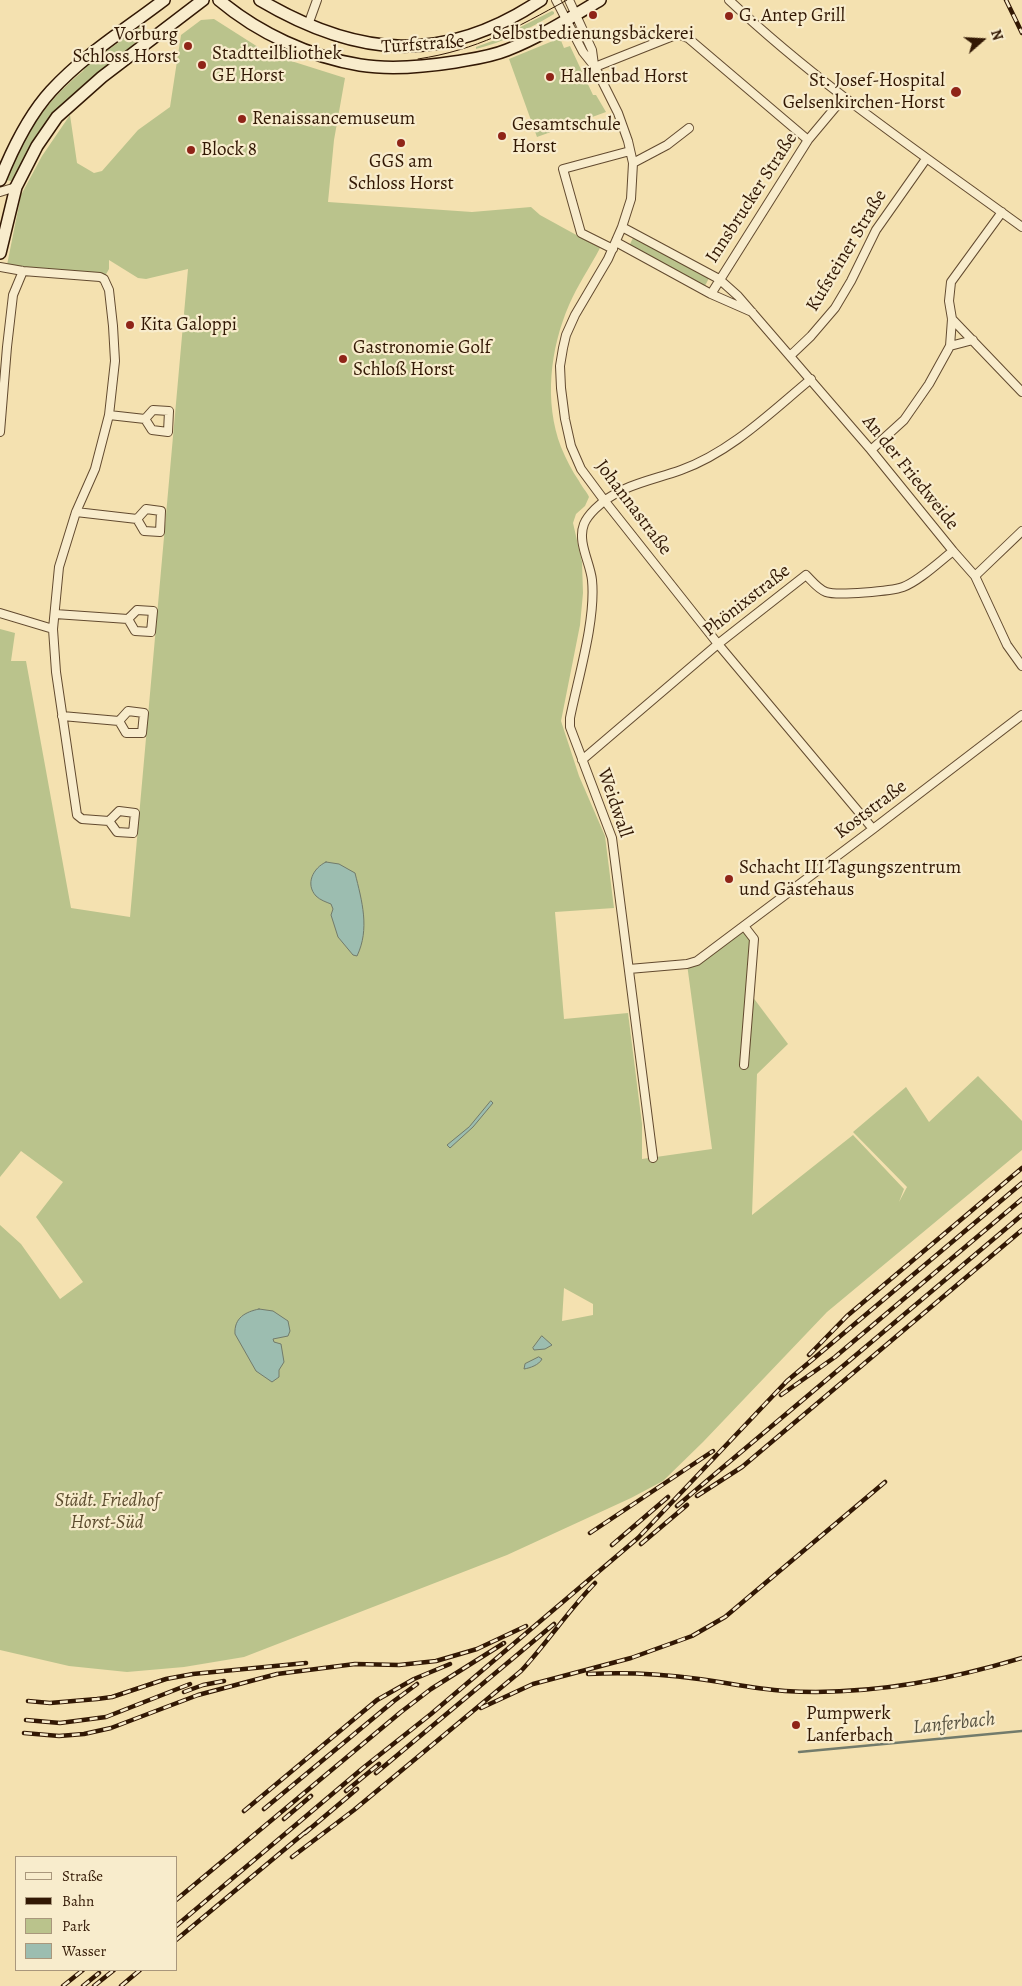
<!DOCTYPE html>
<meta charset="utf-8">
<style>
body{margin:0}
#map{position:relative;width:1022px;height:1986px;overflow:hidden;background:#f4e1b0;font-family:Alegreya,serif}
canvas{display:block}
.legend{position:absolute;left:15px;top:1856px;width:162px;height:115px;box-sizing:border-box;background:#f8eccc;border:1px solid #a9977c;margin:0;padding:6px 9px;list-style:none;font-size:15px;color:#321804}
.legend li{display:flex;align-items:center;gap:10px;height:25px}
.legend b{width:25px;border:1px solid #a9977c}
.north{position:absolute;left:957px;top:15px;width:50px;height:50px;-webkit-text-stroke:4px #f8eccc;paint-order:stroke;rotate:71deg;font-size:14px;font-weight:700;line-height:20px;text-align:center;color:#321804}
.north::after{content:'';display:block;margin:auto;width:18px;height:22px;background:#321804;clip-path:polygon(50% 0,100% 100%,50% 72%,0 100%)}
</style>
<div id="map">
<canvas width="1022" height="1986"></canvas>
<ul class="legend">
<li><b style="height:6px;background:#f8eccc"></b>Straße</li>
<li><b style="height:6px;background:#321804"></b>Bahn</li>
<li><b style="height:14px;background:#bac38c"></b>Park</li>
<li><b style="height:14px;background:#9cbdb0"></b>Wasser</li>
</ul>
<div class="north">N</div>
</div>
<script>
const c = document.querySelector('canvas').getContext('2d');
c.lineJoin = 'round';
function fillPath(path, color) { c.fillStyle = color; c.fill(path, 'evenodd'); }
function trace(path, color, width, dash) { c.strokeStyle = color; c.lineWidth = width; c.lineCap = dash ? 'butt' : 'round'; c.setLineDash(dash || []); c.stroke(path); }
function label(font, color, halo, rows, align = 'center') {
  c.font = font + ' Alegreya,serif'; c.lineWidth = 4.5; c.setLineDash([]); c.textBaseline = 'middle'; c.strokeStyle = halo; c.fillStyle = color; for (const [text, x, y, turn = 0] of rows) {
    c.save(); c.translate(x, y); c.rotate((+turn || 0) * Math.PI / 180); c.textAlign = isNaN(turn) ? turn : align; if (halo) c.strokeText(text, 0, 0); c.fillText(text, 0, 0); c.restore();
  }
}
fillPath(new Path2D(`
 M552 11 554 12V14C529 29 504 42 476 49V47L495 40Z
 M214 19 269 54 345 78 334 140 328 202 472 212 531 207 540 215 600 248C590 267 577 286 569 305 550 349 544 402 561 447 566 459 572 471 579 481 582 487 587 492 589 497L585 506 576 514 573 523 582 562 583 593 580 625 561 721 579 776 605 836 614 908 555 912 564 1019 628 1013 642 1124V1159L712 1149 687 964 744 926 754 939 749 992 788 1044 757 1074 752 1215 853 1135 904 1189 899 1202 907 1187 853 1132 906 1087 929 1122 978 1076 1022 1121V1150L827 1312 703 1442 663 1481 631 1498 507 1555 244 1657 184 1667 127 1672 69 1666 0 1650V1225L21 1244 60 1299 83 1282 36 1217 63 1182 21 1151 0 1177V629L15 633 11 661H26L71 908 130 917 188 269 146 279 138 278 109 260V269L105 276 7 265 21 195 42 156 70 115 77 163 94 173 102 171 138 130 170 107 181 35 201 20ZM564 1288 593 1304V1315L562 1321Z
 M141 26 145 27C145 42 95 75 82 86 60 107 47 123 31 148 24 158 20 172 11 181L6 180 5 177C26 133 45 102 83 71L86 66Z
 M560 38 564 48 570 46 593 95H596L606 112 537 137 509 59Z
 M633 238 709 278 705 286 629 246Z`), '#bac38c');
const water = new Path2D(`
 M326 862 339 864 355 873C362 901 370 929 357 956L353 955 338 937 331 915 333 909 331 904C326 902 320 900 316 896 305 884 313 868 326 862Z
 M491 1101 493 1103 473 1127 450 1148 447 1145 469 1127Z
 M259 1309 273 1311 288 1321 290 1331 288 1336 273 1339 274 1342 281 1344 284 1362 279 1370V1377L272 1382 256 1371 235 1334C234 1318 245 1312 259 1309Z
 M542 1336 552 1345 545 1349 534 1350 533 1348Z
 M539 1357 542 1359C539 1365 530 1368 524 1369L525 1364Z`);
fillPath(water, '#9cbdb0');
trace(water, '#727b6b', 1);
trace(new Path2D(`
 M799 1752 1022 1731`), '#727b6b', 2.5);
const street = new Path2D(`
 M556 0 583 52 595 67 618 113 628 141 633 163 631 199 622 227 608 259 575 315 566 335 563 348 560 366 561 388 565 419 571 446 581 469 604 500 718 644 873 829
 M569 0 592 50 594 65
 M729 0C819 85 922 154 1022 227
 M308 25 317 0
 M595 67 678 34 688 38 808 140
 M633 163 667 145 689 128
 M0 192 16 187
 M622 227 719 279 738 296 871 450 953 551 975 576 1007 645 1022 666
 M616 242 711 294 752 312
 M613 249 581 233 563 169 630 151
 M0 267 23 271 100 277 104 279 109 290 113 326 115 361 109 415 95 469 76 512 59 567 53 629 56 672 77 815 82 819 109 821 117 832 133 833 135 813 119 811 109 821
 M711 294 808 140 844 97
 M952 319 1022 392
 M950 346 973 340
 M791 355 811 336 835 308 851 281 876 230 926 159
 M109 415 145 419 152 430 168 432 169 411 153 410 145 419
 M0 432 7 347 13 295 23 271
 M871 450 904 420 929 384 950 346 952 319 949 301 951 282 1002 212
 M76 512 137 519 144 531 160 532 161 511 146 509 137 519
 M975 576 1022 531
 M0 613 53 629
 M55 614 128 619 135 631 151 632 153 611 137 610 128 619
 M62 716 119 721 126 733H142L144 713 128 711 119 721
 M582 760 718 644 806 575C812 581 818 589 826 592 837 596 892 591 903 587 919 581 939 562 953 551
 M744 926 754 939 744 1065
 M629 969 687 964 697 961 873 829 1022 715
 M653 1158 612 838 570 727V718C578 678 596 620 592 580 590 562 577 542 584 524 586 519 591 513 595 509 619 485 650 481 681 470 731 452 771 412 811 379`);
const secondary = new Path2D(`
 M219 0C258 33 310 57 360 65 391 70 423 67 455 62 472 59 490 57 507 50 540 37 570 18 600 0
 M260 0C358 58 444 65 541 0
 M0 180C12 150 29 115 51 91 84 55 126 29 164 0
 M0 253 16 187 37 146 57 117 102 77 203 0`);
trace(street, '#624a2f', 10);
trace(secondary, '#321804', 14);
trace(street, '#f8eccc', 8);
trace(secondary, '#f8eccc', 11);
trace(new Path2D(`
 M418 59C477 50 516 28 567 0`), '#321804', 1);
const rail = new Path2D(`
 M1006 0 1022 33
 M809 1355 847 1316 1022 1168
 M781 1395 835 1357 1022 1199
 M697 1496 742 1467 1022 1230
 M677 1506 1022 1215
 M590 1533 713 1451
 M641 1544 687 1505
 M612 1545 668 1497
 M588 1674C624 1672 663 1674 699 1679 728 1683 756 1689 785 1691 865 1696 946 1681 1022 1658
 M184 1692 203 1685 224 1681
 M28 1701 50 1703 97 1699 112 1697 166 1679 193 1674 306 1663
 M481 1708 533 1684 631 1658 692 1636 725 1617 885 1482
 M26 1720 60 1723 106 1717 190 1684
 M24 1733 59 1736 84 1734 111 1728 198 1695 277 1674 355 1664 399 1665 436 1661 477 1649 526 1626
 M376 1773 554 1624
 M346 1791 379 1764
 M264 1809 394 1701 417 1684
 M244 1811 377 1700 414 1679 450 1664
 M284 1819 311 1796
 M305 1833 357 1789
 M292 1857 354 1810 521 1671C547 1643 568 1611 595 1583
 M176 1900 401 1712 431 1689 504 1643
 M176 1926 363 1768 431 1714 638 1538 787 1381 1022 1183
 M176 1940 309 1829
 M63 1986 83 1970
 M83 1986 99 1973
 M94 1986 114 1970
 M121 1986 140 1970`);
trace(rail, '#321804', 4.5);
trace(rail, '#f8eccc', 2.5, [8]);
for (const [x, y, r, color] of [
 [593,15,5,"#8f2418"],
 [729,16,5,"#8f2418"],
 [188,46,5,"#8f2418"],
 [202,65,5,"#8f2418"],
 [550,77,5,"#8f2418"],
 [956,92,6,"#8f2418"],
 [242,119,5,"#8f2418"],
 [502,136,5,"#8f2418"],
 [401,143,5,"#8f2418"],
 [191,150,5,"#8f2418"],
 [130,325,5,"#8f2418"],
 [343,359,5,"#8f2418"],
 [729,879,5,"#8f2418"],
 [796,1725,5,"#8f2418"]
]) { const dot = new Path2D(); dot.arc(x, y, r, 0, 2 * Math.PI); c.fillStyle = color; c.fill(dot); trace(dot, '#f8eccc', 2); }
label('19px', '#321804', '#f8eccc', [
 ["G. Antep Grill",739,16],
 ["Selbstbedienungsbäckerei",593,34,"center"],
 ["Vorburg",178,35,"right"],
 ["Schloss Horst",178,57,"right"],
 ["Stadtteilbliothek",212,54],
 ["GE Horst",212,76],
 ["Hallenbad Horst",560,77],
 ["St. Josef-Hospital",945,81,"right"],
 ["Gelsenkirchen-Horst",945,103,"right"],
 ["Renaissancemuseum",252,119],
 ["Gesamtschule",512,125],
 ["Horst",512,147],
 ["Block 8",201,150],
 ["GGS am",401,162,"center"],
 ["Schloss Horst",401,184,"center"],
 ["Kita Galoppi",140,325],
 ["Gastronomie Golf",353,348],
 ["Schloß Horst",353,370],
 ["Schacht III Tagungszentrum",739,868],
 ["und Gästehaus",739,890],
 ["Pumpwerk",806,1714],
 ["Lanferbach",806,1736]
], 'left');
label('19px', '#321804', '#f8eccc', [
 ["Turfstraße",423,45,-4],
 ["Innsbrucker Straße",752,198,-57],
 ["Kufsteiner Straße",847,251,-59],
 ["An der Friedweide",910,473,51],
 ["Johannastraße",633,508,53],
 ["Phönixstraße",747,601,-38],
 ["Weidwall",614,803,71],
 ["Koststraße",871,810,-37]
]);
label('italic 19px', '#5b4b2d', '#f8eccc', [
 ["Städt. Friedhof",107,1501],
 ["Horst-Süd",107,1523]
]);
label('italic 20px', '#575240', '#f8eccc', [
 ["Lanferbach",954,1724,-6]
]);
</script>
